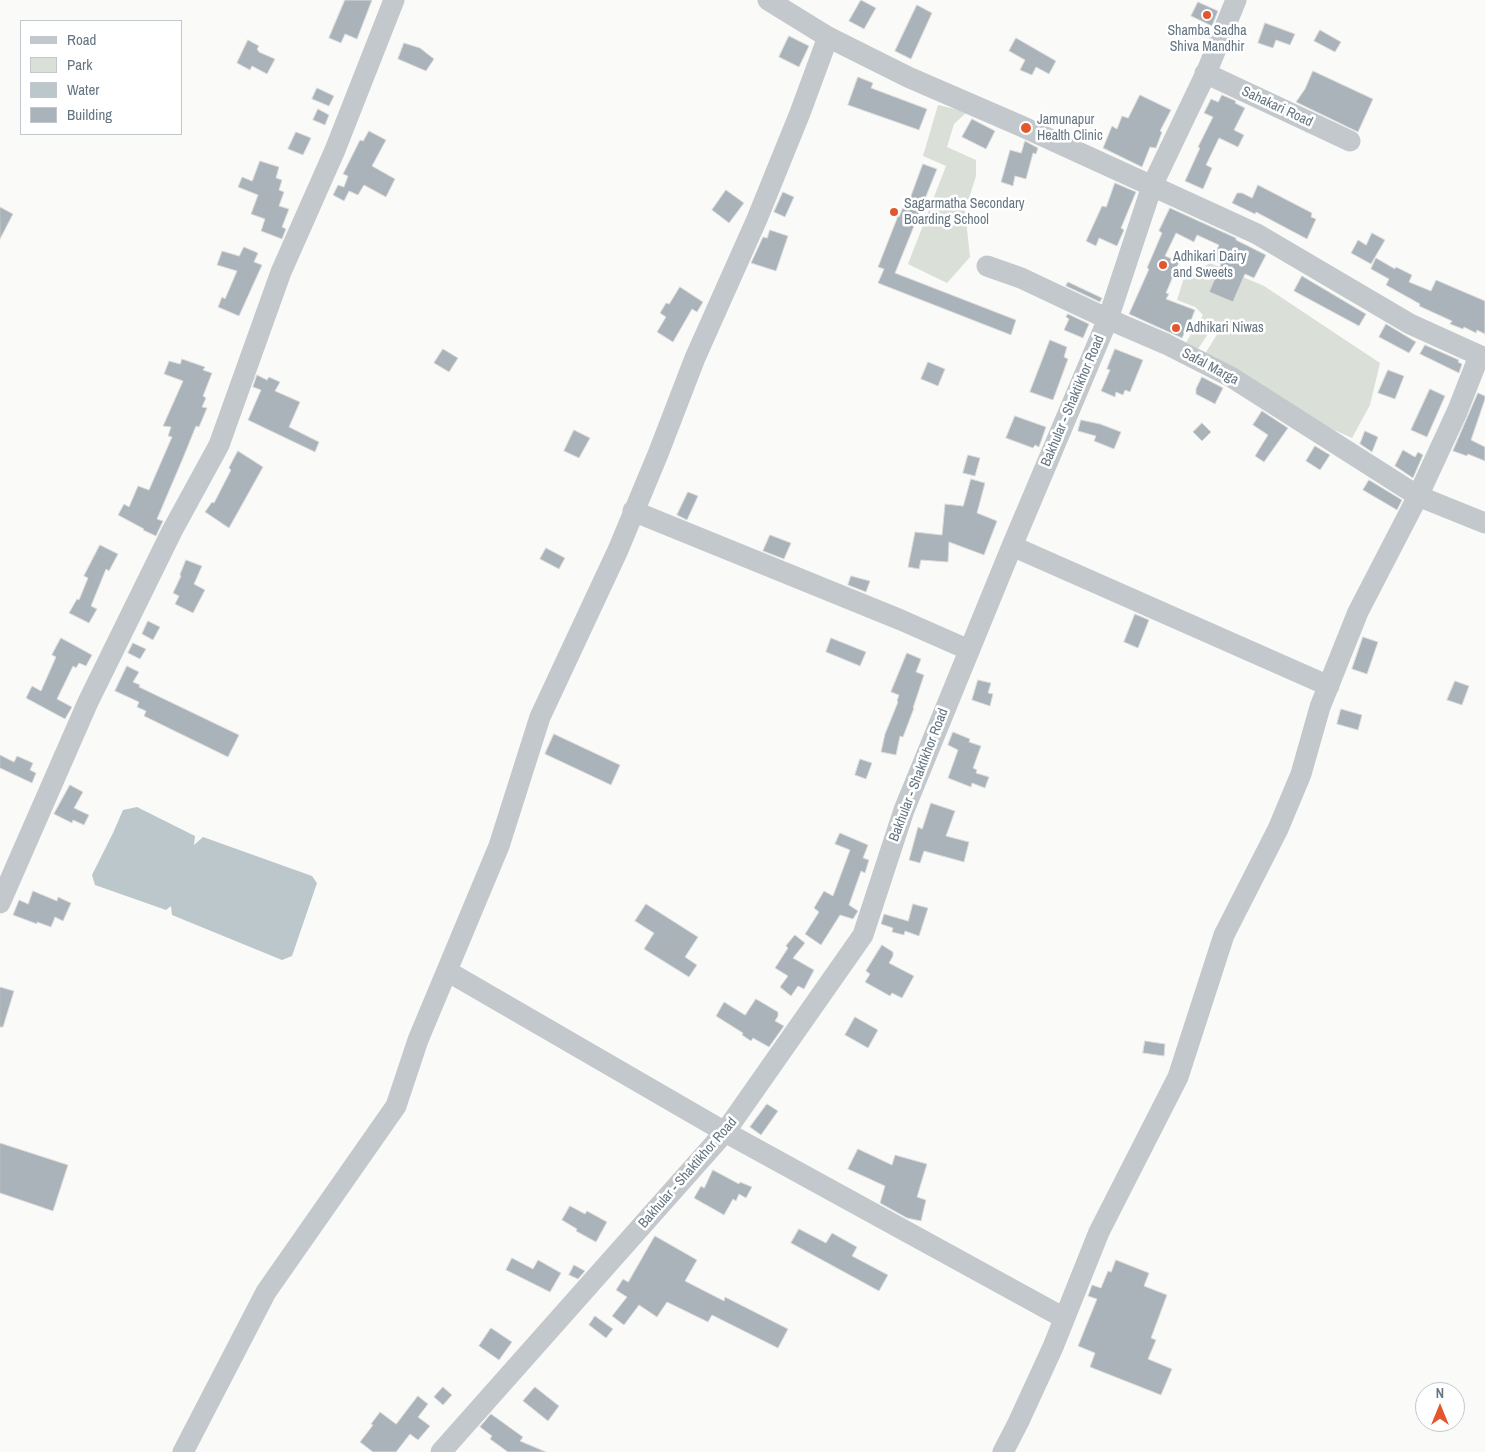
<!DOCTYPE html>
<style>
body{margin:0}
#map{position:relative;width:1485px;height:1452px;overflow:hidden;background:#fafaf8;font-family:"Archivo Narrow",sans-serif}
canvas{display:block}
.legend{position:absolute;left:20px;top:20px;width:162px;height:115px;box-sizing:border-box;background:#fff;border:1px solid #c1c8cd;margin:0;padding:6px 9px;list-style:none;font-size:15px;color:#657683}
.legend li{display:flex;align-items:center;gap:10px;height:25px}
.legend b{width:25px;border:1px solid #c1c8cd}
.north{position:absolute;left:1415px;top:1382px;width:50px;height:50px;box-sizing:border-box;background:#fff;border:1px solid #c1c8cd;border-radius:50%;rotate:0deg;font-size:14px;font-weight:700;line-height:20px;text-align:center;color:#657683}
.north::after{content:'';display:block;margin:auto;width:18px;height:22px;background:#e4572e;clip-path:polygon(50% 0,100% 100%,50% 72%,0 100%)}
</style>
<div id="map">
<canvas width="1485" height="1452"></canvas>
<ul class="legend">
<li><b style="height:6px;background:#c3c8cc"></b>Road</li>
<li><b style="height:14px;background:#dadfd7"></b>Park</li>
<li><b style="height:14px;background:#bbc7cb"></b>Water</li>
<li><b style="height:14px;background:#aab3b9"></b>Building</li>
</ul>
<div class="north">N</div>
</div>
<script>
const c = document.querySelector('canvas').getContext('2d');
c.lineJoin = 'round';
function fillPath(path, color) { c.fillStyle = color; c.fill(path, 'evenodd'); }
function trace(path, color, width, dash) { c.strokeStyle = color; c.lineWidth = width; c.lineCap = dash ? 'butt' : 'round'; c.setLineDash(dash || []); c.stroke(path); }
function label(font, color, halo, rows, align = 'center') {
  c.font = font + ' "Archivo Narrow",sans-serif'; c.lineWidth = 5; c.setLineDash([]); c.textBaseline = 'middle'; c.strokeStyle = halo; c.fillStyle = color; for (const [text, x, y, turn = 0] of rows) {
    c.save(); c.translate(x, y); c.rotate((+turn || 0) * Math.PI / 180); c.textAlign = isNaN(turn) ? turn : align; if (halo) c.strokeText(text, 0, 0); c.fillText(text, 0, 0); c.restore();
  }
}
fillPath(new Path2D(`
 M938 105 967 112 954 124 947 147 976 160V176L965 211 970 257 947 283 908 264 946 166 923 156Z
 M1210 263 1264 286 1380 363 1370 405 1352 438 1323 425 1203 357 1221 328 1214 325 1196 352 1185 344 1203 315 1195 307 1177 300 1184 278Z`), '#dadfd7');
fillPath(new Path2D(`
 M137 807 195 836 194 845 203 837 312 876 317 883 292 956 282 960 172 915 171 906 166 910 95 885 92 875 113 833 123 810Z`), '#bbc7cb');
const building = new Path2D(`
 M345 0H372L357 39 345 34 341 43 329 38Z
 M861 0 876 8 864 29 849 21Z
 M1198 2 1218 11 1212 26 1191 16Z
 M917 5 932 13 911 59 895 51Z
 M1265 23 1295 34 1290 45 1276 40 1273 48 1258 43Z
 M1320 30 1341 42 1335 52 1314 41Z
 M789 36 809 46 799 67 779 57Z
 M1016 38 1056 61 1049 74 1036 67 1032 75 1020 70 1025 60 1009 51Z
 M248 40 259 46 257 49 259 52 275 59 267 74 252 66 250 70 237 63Z
 M404 43 420 48 434 59 426 71 398 59Z
 M1313 71 1373 99 1358 132 1296 102 1305 89Z
 M858 77 873 83 871 88 927 109 919 130 848 105Z
 M317 88 334 96 329 106 312 99Z
 M1140 95 1171 110 1160 131 1162 132 1156 148 1150 147 1142 167 1103 148 1112 126 1117 129 1122 116 1128 118Z
 M1222 95 1236 101 1235 103 1245 108 1234 130 1244 135 1238 147 1219 138 1206 165 1212 168 1203 189 1185 181 1200 148 1198 147 1213 117 1204 113 1211 99 1218 102Z
 M318 109 329 115 325 125 313 120Z
 M972 119 995 131 986 149 962 137Z
 M369 131 386 140 372 166 395 179 386 197 364 185 358 195 349 191 344 201 333 195 338 185 344 187 348 176 343 174 360 140 363 141Z
 M296 132 311 138 303 155 288 149Z
 M1025 141 1038 148 1036 154 1033 153 1026 179 1015 176 1013 186 1001 182 1010 150 1021 153Z
 M260 161 279 167 276 178 282 180 279 190 284 192 279 206 289 209 282 227 286 229 282 239 261 231 265 219 251 214 258 195 238 187 242 177 252 181Z
 M923 164 937 169 895 273 1016 320 1011 335 878 283 884 269 878 267 898 216 899 217 904 205 907 206Z
 M1115 183 1136 192 1121 228 1124 230 1117 246 1099 238 1096 246 1086 241 1102 206 1106 207Z
 M1258 185 1312 213 1311 217 1316 219 1307 239 1256 212 1255 214 1232 203 1237 193H1242L1252 198Z
 M726 190 744 203 729 223 712 210Z
 M783 192 794 197 785 217 774 212Z
 M0 207 13 214 0 239Z
 M1170 208 1236 238V240L1266 255 1254 278 1245 274 1233 302 1209 292 1221 264 1212 260 1219 245 1197 235 1194 242 1176 233 1165 256 1179 262 1166 293 1169 294 1166 299 1195 310 1186 333 1185 332 1182 338 1129 314 1149 269 1147 268 1162 233 1159 231Z
 M770 230 788 236 776 271 751 263 763 237 767 238Z
 M1372 233 1385 240 1371 264 1351 253 1358 240 1366 245Z
 M244 247 258 253 254 262 262 265 239 316 218 307 222 297 225 299 237 271 217 265 222 251 239 256Z
 M1376 258 1395 269 1396 267 1412 275 1409 282 1431 291 1436 280 1485 301V334L1477 330 1476 333 1464 327 1463 329 1450 324 1452 321 1419 306 1420 304 1386 285 1389 279 1371 269Z
 M1302 276 1366 314 1359 326 1294 291Z
 M1068 282 1102 298 1100 302 1066 286Z
 M680 287 703 302 697 312 692 309 673 342 657 332 666 317 660 313 666 303 669 304Z
 M1068 314 1089 324 1083 338 1064 330 1069 319 1066 317Z
 M1386 324 1416 342 1409 353 1379 337Z
 M1050 340 1067 347 1064 357 1068 359 1053 400 1030 392Z
 M1425 345 1459 360 1458 362 1462 364 1459 373 1420 354Z
 M443 349 458 358 449 372 434 363Z
 M1115 349 1143 360 1130 392 1125 390 1123 395 1116 392 1115 397 1101 391 1110 370 1107 369Z
 M182 359 205 367 203 370 212 373 203 396 206 398 202 407 207 408 199 427 196 426 183 458 157 519 163 521 156 536 143 530 144 529 118 515 124 504 129 507 138 486 149 490 172 437 168 436 171 427 163 426 183 381 164 374 169 361 180 364Z
 M928 362 945 369 938 386 921 379Z
 M1388 370 1404 376 1395 399 1378 393Z
 M257 375 267 380 269 377 280 382 275 391 300 402 289 427 319 442 315 452 248 420 261 390 253 387Z
 M1202 377 1223 388 1215 404 1196 394V389Z
 M1430 389 1445 396 1427 437 1411 430Z
 M1478 393 1485 396V399L1471 440 1485 447V461L1468 454 1467 456 1453 451Z
 M1262 411 1288 428 1264 462 1255 456 1268 435 1253 425Z
 M1015 416 1046 427 1039 447 1035 445 1033 448 1006 438Z
 M1081 420 1100 424 1121 432 1114 449 1094 441 1096 436 1078 431Z
 M1202 423 1211 432 1202 441 1193 432Z
 M574 430 590 438 579 458 564 451Z
 M1365 431 1378 437 1372 452 1360 444Z
 M1315 446 1330 455 1320 470 1306 461Z
 M1403 450 1415 457 1418 452 1423 455 1413 478 1395 466Z
 M238 451 263 467 229 528 205 512 212 502 214 503 231 470 229 468Z
 M968 455 980 458 975 476 963 473Z
 M971 479 985 483 977 513 997 521 984 555 949 542 948 562 921 560 919 569 908 567 915 532 942 535 945 504 963 506Z
 M1369 480 1402 500 1397 510 1363 490Z
 M688 492 698 496 687 520 677 515Z
 M770 535 791 543 784 559 763 551Z
 M100 545 118 554 109 571 106 569 91 606 97 609 89 623 69 613 77 599 79 600 88 578 84 576Z
 M546 548 565 558 559 569 540 559Z
 M186 560 202 566 194 584 205 590 193 613 175 604 179 596 173 593 181 576 180 575Z
 M851 576 870 581 866 592 848 585Z
 M1135 614 1149 620 1138 648 1124 642Z
 M148 621 160 627 153 640 142 634Z
 M1363 637 1378 642 1367 674 1352 669Z
 M61 638 92 655 86 666 79 663 76 668 73 666 57 699 72 707 65 719 26 698 32 686 41 691 56 657 52 655Z
 M831 638 866 652 860 666 826 652Z
 M133 643 146 649 140 659 128 653Z
 M907 653 921 659 916 672 924 675 913 708H914L903 737 900 736 896 755 881 752 885 734 898 702 897 701 899 695 891 692Z
 M127 666 139 672 133 682 140 685 139 687 239 735 228 757 144 716 146 711 137 707 139 702 115 691Z
 M978 680 991 683 988 693 993 694 990 706 972 700Z
 M1455 681 1469 686 1462 705 1447 700Z
 M1341 709 1362 715 1358 730 1337 724Z
 M953 732 970 739 969 742 981 746 973 768 977 770 976 773 989 777 985 788 972 783 971 787 948 778 958 750 948 745Z
 M554 734 620 765 611 785 545 754Z
 M0 755 14 762 17 756 33 763 30 770 36 773 32 783 0 768Z
 M860 759 872 763 866 779 855 775Z
 M70 785 83 792 74 808 89 815 84 825 73 820 72 823 54 814Z
 M931 803 955 811 946 836 969 842 964 862 924 851 920 863 909 860 918 827 922 829Z
 M840 833 868 845 863 858 869 860 865 873 861 871 849 905 858 911 853 919 840 915 821 945 805 934 819 912 814 908 824 891 833 896 850 850 835 844Z
 M33 891 57 901 58 897 71 903 63 921 55 917 51 927 37 922V924L13 915 19 900 28 904Z
 M646 904 698 937 685 957 697 965 689 977 644 949 654 933 635 921Z
 M913 904 928 908 919 936 905 931 904 935 892 932 893 928 881 924 884 914 908 921Z
 M795 935 805 943 793 958 814 970 804 989 798 986 791 996 780 987 788 976 775 968 788 948 786 946Z
 M882 945 893 952V956L889 963 914 976 902 998 892 993 890 996 865 982 870 974 866 971Z
 M0 987 14 991 3 1027H0Z
 M756 999 778 1012V1016L775 1021 784 1026 769 1047 753 1038 751 1041 742 1035 743 1033 716 1016 724 1002 745 1015Z
 M855 1017 878 1030 868 1048 845 1035Z
 M1145 1041 1165 1044 1164 1056 1143 1053Z
 M767 1104 778 1111 761 1135 750 1127Z
 M0 1143 68 1165 53 1211 0 1193Z
 M858 1149 892 1165 895 1155 927 1164 917 1197 926 1200 921 1221 907 1218 880 1203 885 1186 848 1169Z
 M713 1170 739 1184 740 1182 752 1187 746 1198 739 1194 736 1201 733 1199 724 1215 694 1198 701 1186 704 1188Z
 M570 1206 585 1214 587 1211 607 1222 596 1242 576 1231 577 1229 562 1220Z
 M799 1229 826 1243 832 1233 857 1247 852 1256 888 1275 879 1291 791 1243Z
 M655 1236 697 1260 685 1281 724 1301 725 1297 788 1329 778 1348 712 1315 708 1322 667 1302 657 1317 639 1305 624 1325 612 1316 627 1297 616 1290 623 1279 628 1282Z
 M512 1258 533 1269 538 1260 561 1273 550 1292 506 1270Z
 M1116 1260 1149 1273 1144 1286 1167 1295 1151 1338 1156 1340 1148 1359 1172 1369 1161 1395 1090 1367 1095 1353 1078 1346 1097 1299 1088 1296 1092 1285 1101 1288 1108 1271 1111 1272Z
 M574 1265 585 1271 578 1279 569 1275Z
 M595 1316 613 1329 606 1338 589 1325Z
 M491 1328 512 1342 499 1360 479 1346Z
 M443 1387 452 1395 443 1405 434 1397Z
 M535 1387 559 1406 548 1421 523 1401Z
 M418 1396 428 1404 418 1417 430 1426 418 1440 410 1434 396 1452H373L360 1442 373 1425 371 1424 380 1412 396 1424Z
 M491 1414 523 1437 520 1441 546 1452H508L490 1439 492 1436 480 1427Z`);
fillPath(building, '#aab3b9');
trace(building, '#dcdcda', 1);
trace(new Path2D(`
 M768 0 828 37 908 77 1021 126 1257 234 1410 324 1485 358
 M1205 73 1350 141
 M987 266 1021 278 1108 319 1166 344 1231 377 1418 496 1485 523
 M633 511 901 620 969 650
 M1012 546 1329 686
 M0 903 88 702 172 531 219 445 281 272 335 150 394 0
 M447 971 725 1132 1064 1318
 M183 1452 266 1292 396 1106 418 1040 499 846 540 717 618 550 658 454 695 358 757 219 800 113 828 37
 M441 1452 725 1132 863 935 904 810 1012 546 1108 319 1152 186 1207 71 1236 0
 M1003 1452 1018 1423 1053 1347 1099 1232 1178 1077 1224 935 1278 829 1301 774 1320 707 1358 612 1418 496 1457 412 1479 356`), '#c3c8cc', 21);
for (const [x, y, r, color] of [
 [1207,15,5,"#e4572e"],
 [1026,128,6,"#e4572e"],
 [894,212,5,"#e4572e"],
 [1163,265,5,"#e4572e"],
 [1176,328,5,"#e4572e"]
]) { const dot = new Path2D(); dot.arc(x, y, r, 0, 2 * Math.PI); c.fillStyle = color; c.fill(dot); trace(dot, '#fff', 2); }
label('14px', '#657683', '#fff', [
 ["Shamba Sadha",1207,31,"center"],
 ["Shiva Mandhir",1207,47,"center"],
 ["Jamunapur",1037,120],
 ["Health Clinic",1037,136],
 ["Sagarmatha Secondary",904,204],
 ["Boarding School",904,220],
 ["Adhikari Dairy",1173,257],
 ["and Sweets",1173,273],
 ["Adhikari Niwas",1186,328]
], 'left');
label('14px', '#657683', '#fff', [
 ["Sahakari Road",1277,107,25],
 ["Safal Marga",1210,367,28],
 ["Bakhular - Shaktikhor Road",1073,401,-67],
 ["Bakhular - Shaktikhor Road",919,775,-69],
 ["Bakhular - Shaktikhor Road",688,1173,-49]
]);
</script>
